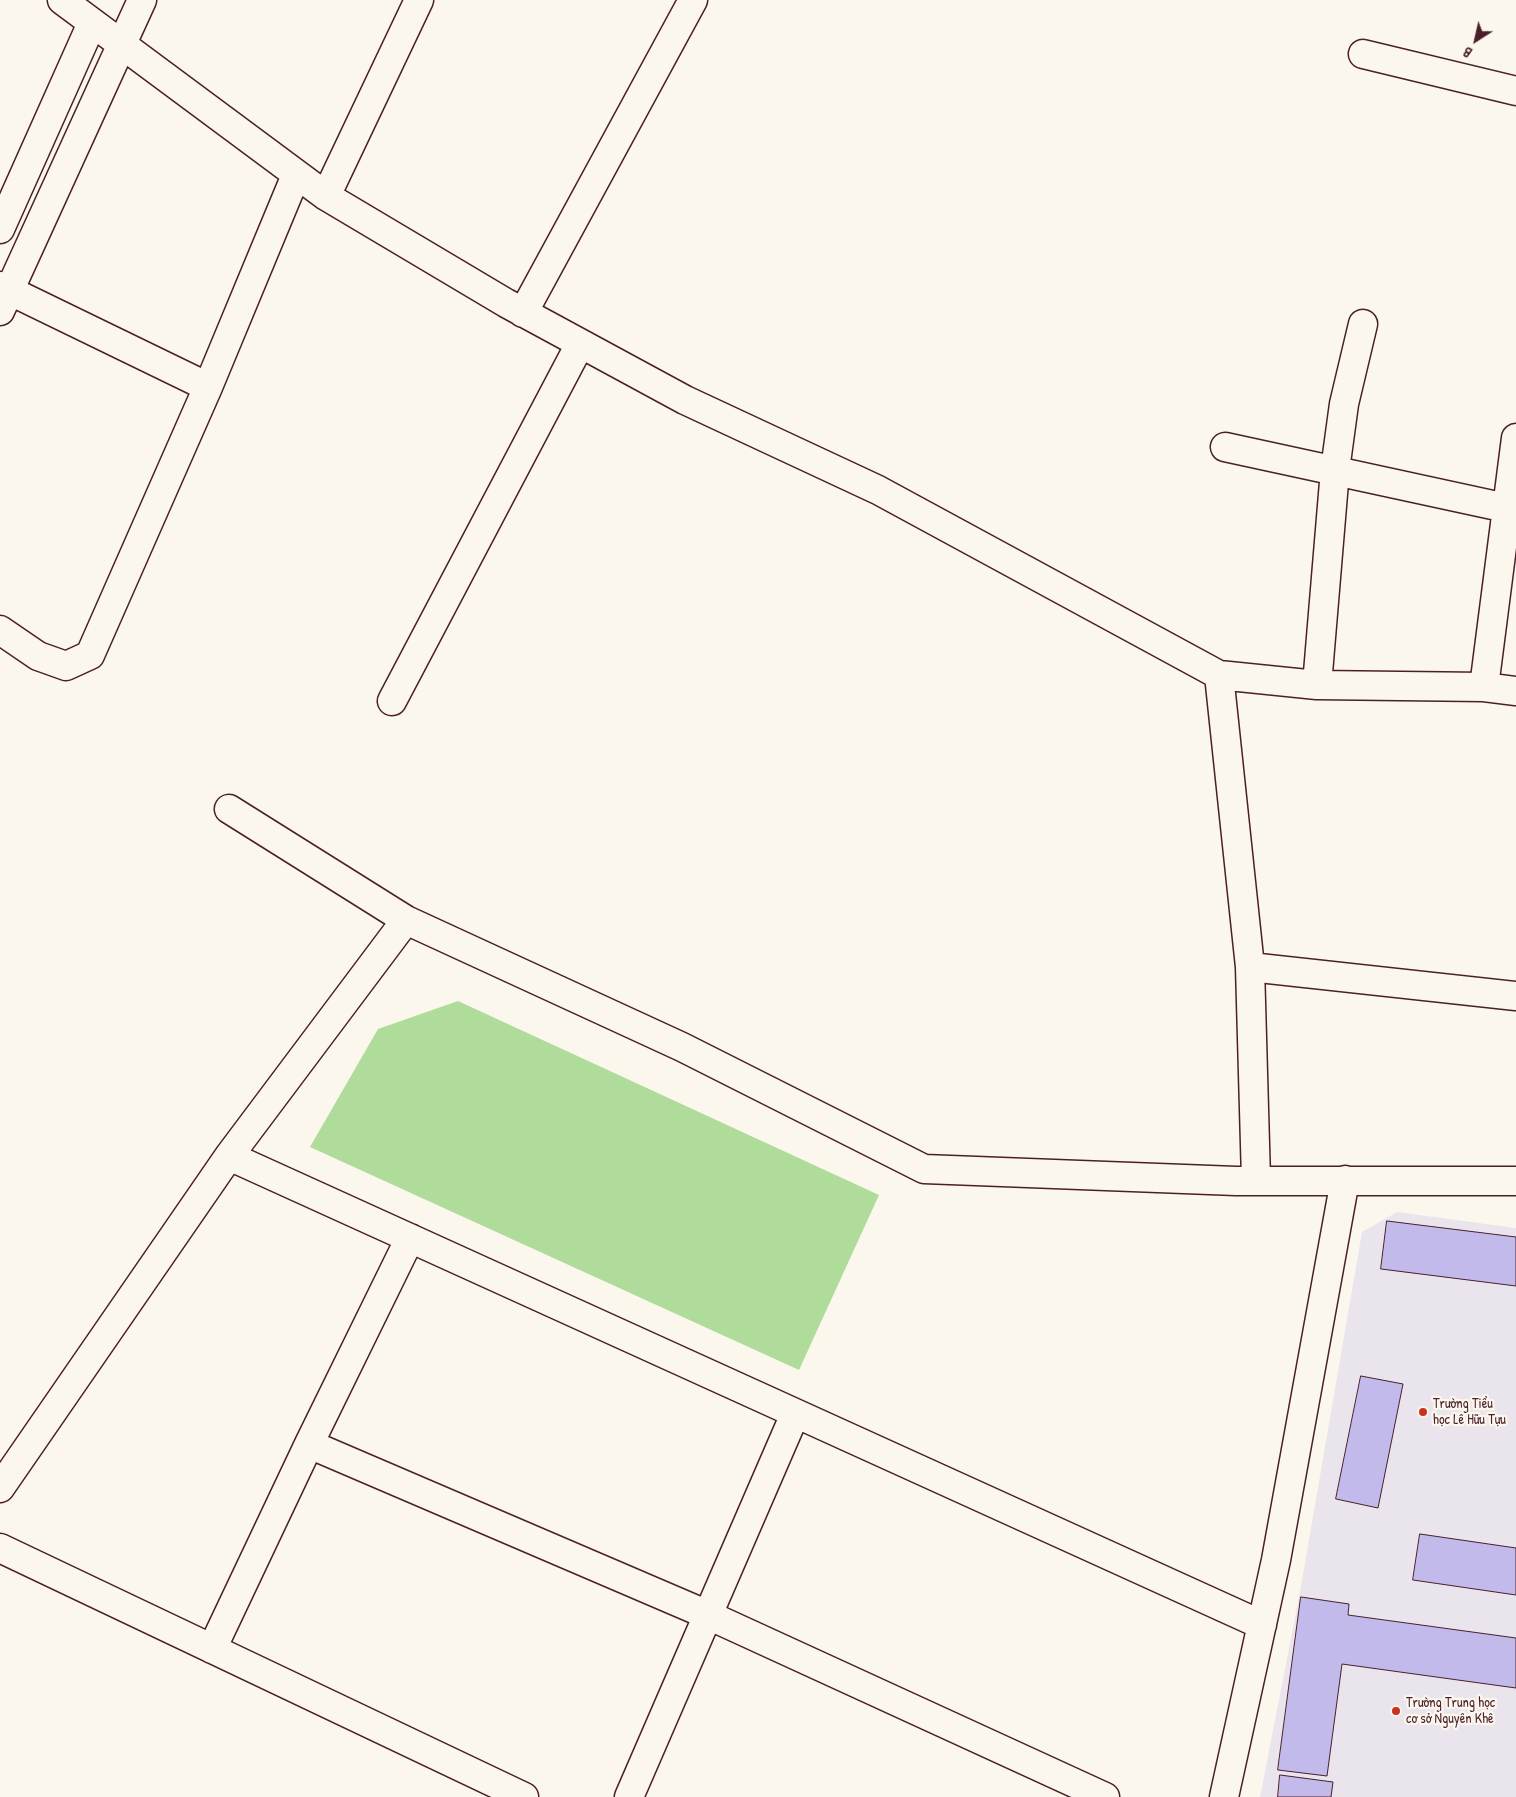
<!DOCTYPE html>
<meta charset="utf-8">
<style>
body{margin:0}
#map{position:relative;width:1516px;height:1797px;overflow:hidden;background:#fbf7ec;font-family:"Patrick Hand",sans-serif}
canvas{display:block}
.north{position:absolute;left:1451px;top:15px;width:50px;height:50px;-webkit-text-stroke:4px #fbf7ec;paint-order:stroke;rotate:215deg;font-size:14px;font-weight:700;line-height:20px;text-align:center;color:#4a1f2b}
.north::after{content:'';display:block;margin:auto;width:18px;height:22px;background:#4a1f2b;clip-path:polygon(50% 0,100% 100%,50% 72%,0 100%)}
</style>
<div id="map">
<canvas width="1516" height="1797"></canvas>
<div class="north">B</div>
</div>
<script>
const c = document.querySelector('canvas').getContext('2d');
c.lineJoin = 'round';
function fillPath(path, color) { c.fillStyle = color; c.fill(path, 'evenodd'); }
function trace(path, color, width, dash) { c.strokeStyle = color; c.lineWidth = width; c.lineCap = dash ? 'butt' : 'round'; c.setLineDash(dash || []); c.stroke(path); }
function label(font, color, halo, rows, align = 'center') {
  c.font = font + ' "Patrick Hand",sans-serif'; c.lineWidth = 4.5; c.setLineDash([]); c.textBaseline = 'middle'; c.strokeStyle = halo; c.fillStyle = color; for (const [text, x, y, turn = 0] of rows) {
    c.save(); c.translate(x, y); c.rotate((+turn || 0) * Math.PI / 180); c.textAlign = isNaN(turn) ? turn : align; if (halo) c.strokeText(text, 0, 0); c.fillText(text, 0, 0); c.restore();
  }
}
fillPath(new Path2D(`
 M1397 1212 1516 1228V1797H1260L1300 1592 1362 1232Z`), '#eae5ec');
fillPath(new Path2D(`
 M458 1001 879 1195 799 1370 310 1147 378 1029Z`), '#afdc9b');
const building = new Path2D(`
 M1387 1221 1516 1237V1286L1381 1269Z
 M1361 1376 1403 1384 1378 1508 1336 1499Z
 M1420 1534 1516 1548V1595L1413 1580Z
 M1301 1597 1349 1604 1348 1615 1516 1638V1688L1342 1664 1327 1776 1278 1770Z
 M1280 1775 1333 1782 1331 1797H1278Z`);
fillPath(building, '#c3baec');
trace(building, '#4a1f2b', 1);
const street = new Path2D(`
 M62 0 326 196 506 303 685 400 878 490 1219 675 1317 685 1484 687 1516 691
 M1363 54 1516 91
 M326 196 419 0
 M0 229 92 23
 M0 286 208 387
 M0 311 142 0
 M523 313 693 0
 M1225 447 1516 510
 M0 630 38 656 66 666 90 655 208 387 296 175
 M1219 675 1250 967 1256 1180
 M1317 685 1335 470 1344 404 1363 324
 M1484 687 1516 438
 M392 701 580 344
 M229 809 406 920 682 1047 924 1169 1236 1181H1516
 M1250 967 1516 996
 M229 1156 1262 1625
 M309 1444 708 1615 1105 1797
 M0 1488 229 1156 406 920
 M0 1548 524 1797
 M212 1649 309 1444 410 1238
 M629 1797 795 1414
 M1224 1797 1276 1560 1345 1180`);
trace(street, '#4a1f2b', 31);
trace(street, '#fbf7ec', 28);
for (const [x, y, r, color] of [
 [1423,1412,5,"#c8321e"],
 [1396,1711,5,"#c8321e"]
]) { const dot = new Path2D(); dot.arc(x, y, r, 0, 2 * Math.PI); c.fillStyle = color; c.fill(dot); trace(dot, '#fbf7ec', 2); }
label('14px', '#4a1f2b', '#fbf7ec', [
 ["Trường Tiểu",1433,1404],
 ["học Lê Hữu Tựu",1433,1420],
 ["Trường Trung học",1406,1703],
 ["cơ sở Nguyên Khê",1406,1719]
], 'left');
</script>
